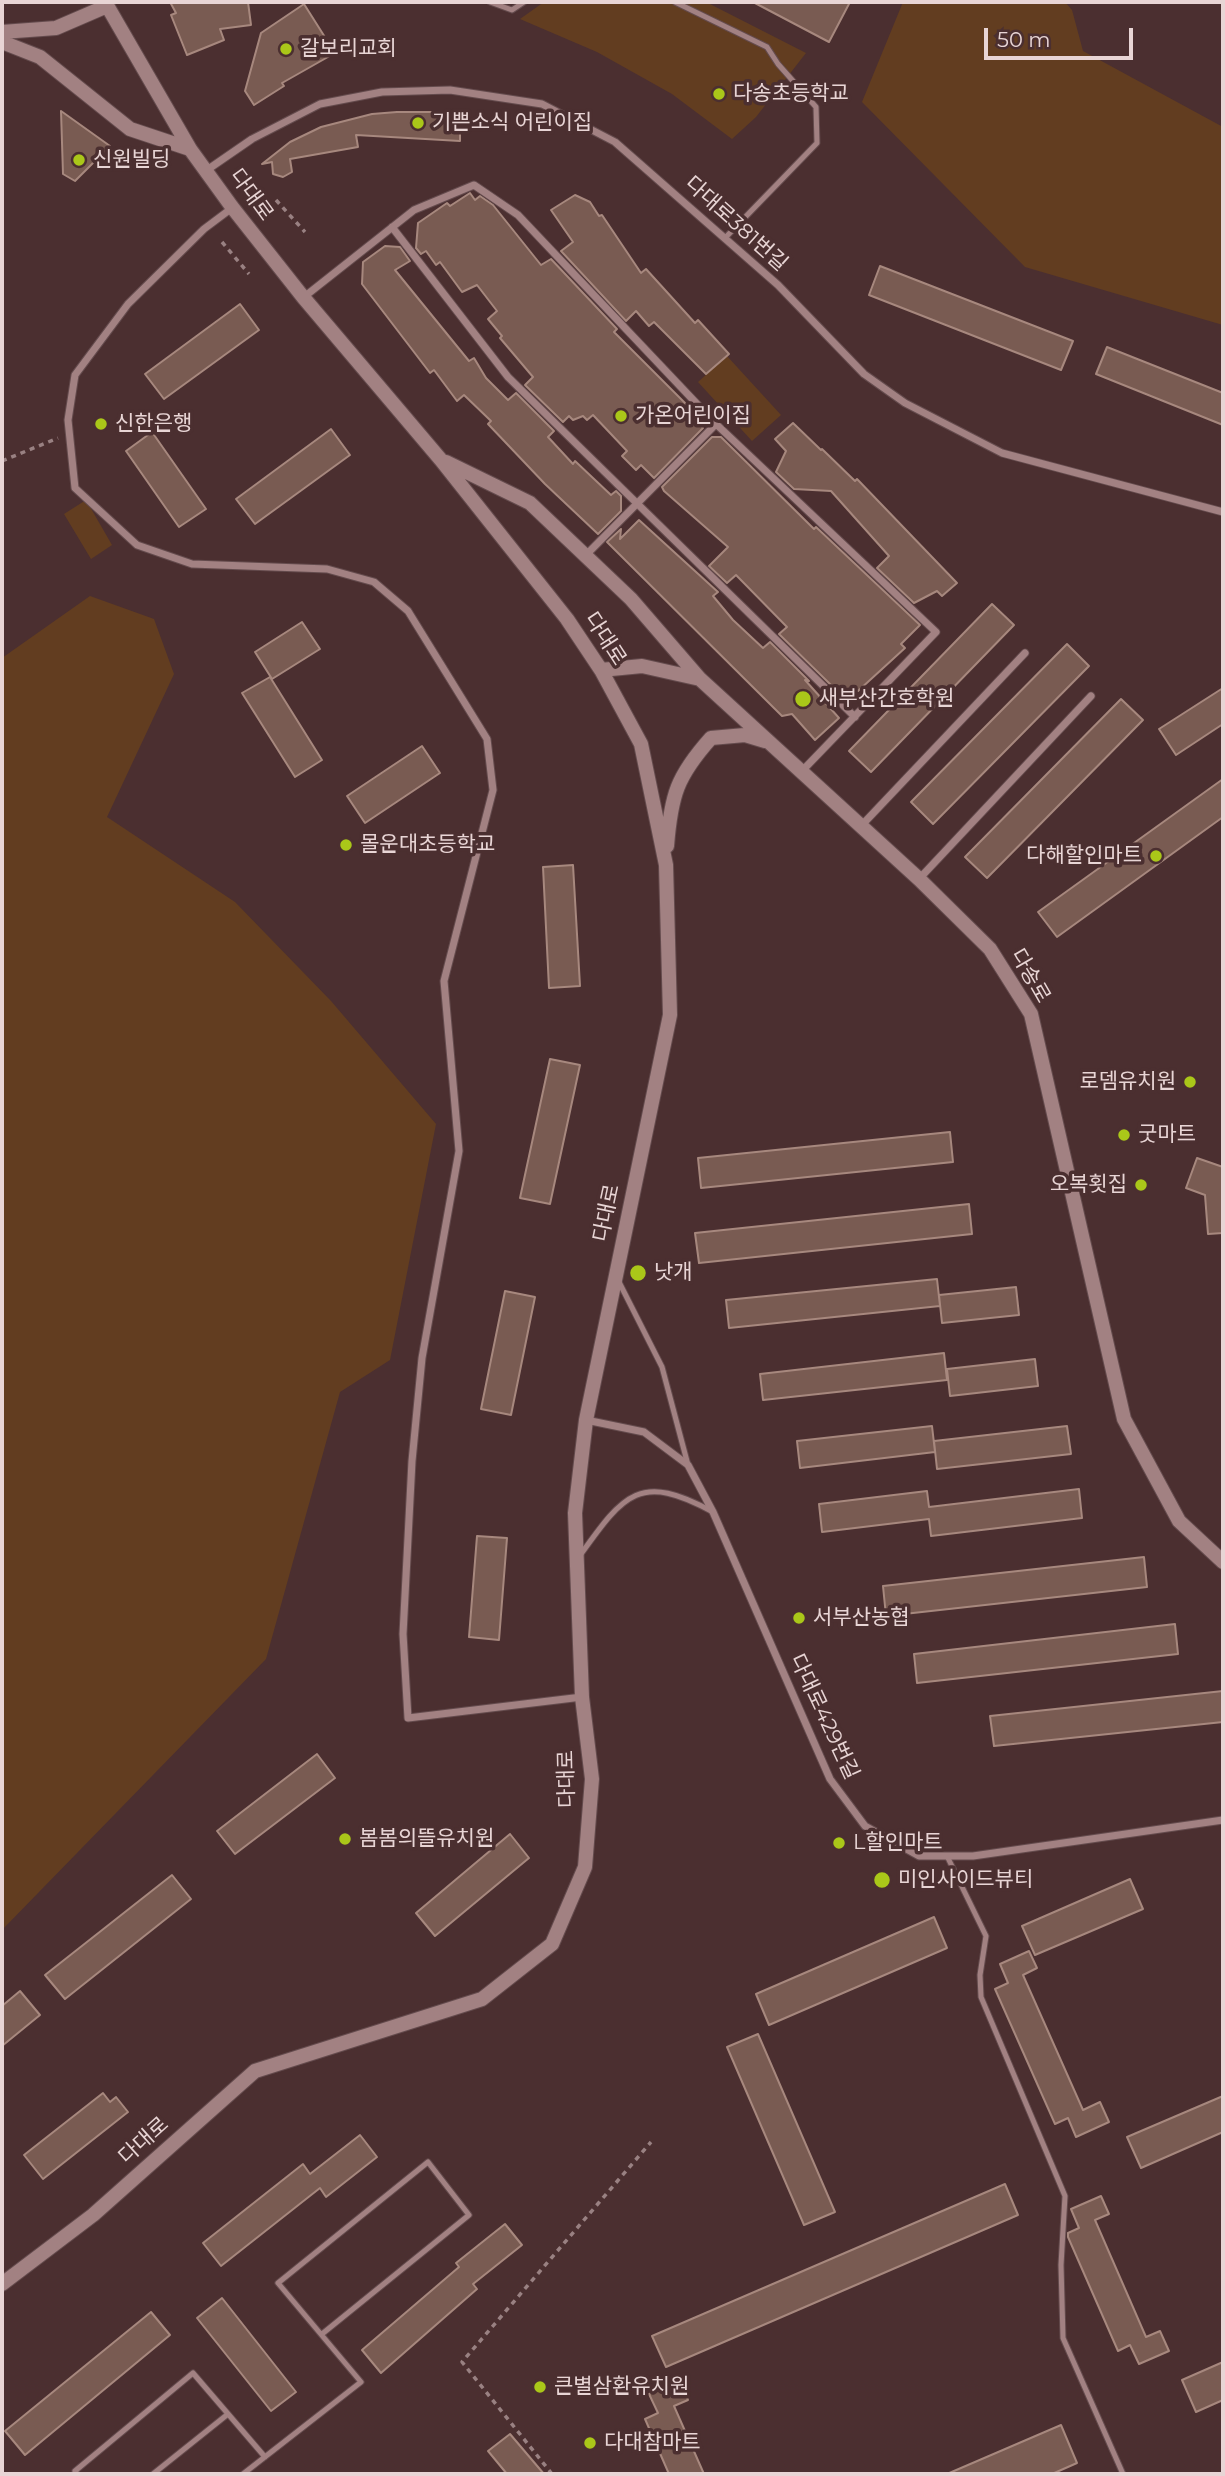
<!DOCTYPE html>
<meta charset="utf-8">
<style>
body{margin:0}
#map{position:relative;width:1225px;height:2476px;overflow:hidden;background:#4b2f30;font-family:Montserrat,sans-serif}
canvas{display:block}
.frame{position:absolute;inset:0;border:4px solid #e8d5d5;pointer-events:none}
.scale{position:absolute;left:984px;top:28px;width:149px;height:32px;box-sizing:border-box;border:4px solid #e8d5d5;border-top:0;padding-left:9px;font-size:21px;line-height:24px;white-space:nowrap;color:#e8d5d5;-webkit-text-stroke:5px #4b2f30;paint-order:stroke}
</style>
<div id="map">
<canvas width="1225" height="2476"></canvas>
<div class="frame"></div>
<div class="scale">50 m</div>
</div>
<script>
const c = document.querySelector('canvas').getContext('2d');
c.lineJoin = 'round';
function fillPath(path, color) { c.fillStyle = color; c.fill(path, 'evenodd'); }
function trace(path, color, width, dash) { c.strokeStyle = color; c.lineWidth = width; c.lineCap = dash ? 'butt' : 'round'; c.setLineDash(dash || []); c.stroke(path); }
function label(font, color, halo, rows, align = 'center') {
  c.font = font + ' Montserrat,"Noto Sans KR",sans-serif'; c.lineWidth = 7; c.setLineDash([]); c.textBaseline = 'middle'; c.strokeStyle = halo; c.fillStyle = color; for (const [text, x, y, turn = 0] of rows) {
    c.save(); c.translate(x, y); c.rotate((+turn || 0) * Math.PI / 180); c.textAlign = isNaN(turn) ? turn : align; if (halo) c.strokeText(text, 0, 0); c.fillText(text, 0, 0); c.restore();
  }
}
fillPath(new Path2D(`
 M544 2H706L806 53 756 117 732 139 672 94 597 52 520 19Z
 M903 2H1065L1072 10 1083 51 1223 127V325L1025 267 862 102Z
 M727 356 781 415 752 441 698 382Z
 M86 500 112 545 91 559 64 514Z
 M90 596 154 619 174 674 107 817 235 902 331 1001 436 1124 390 1360 340 1392 266 1659 2 1930V658Z`), '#623d20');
const building = new Path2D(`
 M170 2H248L251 25 220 29 224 40 187 55 171 15 176 13Z
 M753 2H850L829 42Z
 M304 4 335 53 282 83 284 86 254 105 245 91 261 33Z
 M61 111 110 146 75 181 63 174Z
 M397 112H446V117L460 118V141L356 135 358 147 290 159 292 172 283 177 273 174 272 162 262 164 290 142 321 127 372 114Z
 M470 193 475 200 480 196 493 205 541 265 551 259 617 329 614 332 699 417 695 420 703 428 654 478 641 465 636 470 622 456 627 451 593 415 587 420 583 416 573 420 569 416 563 422 525 385 533 377 500 338 502 336 488 319 497 311 477 285 462 292 440 262 436 265 426 251 421 254 416 248 418 223 447 203 450 206Z
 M575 195 590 202 599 216 602 215 641 273 646 269 695 323 698 320 729 354 706 374 654 322 649 326 636 311 626 321 561 251 573 242 551 210Z
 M385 246 400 247 410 261 395 270 469 361 474 358 486 378 508 400 516 393 554 431 548 437 573 464 575 461 611 495 616 491 621 496V511L598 534 545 484 488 424 491 421 464 395 457 401 434 370 430 373 362 284 363 262Z
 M880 266 1073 341 1061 370 869 295Z
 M240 304 259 330 164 399 145 374Z
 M1107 347 1223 393V425L1096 374Z
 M793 423 821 450 822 449 855 481 857 479 957 583 942 596 937 591 914 603 877 568 889 556 831 491 794 489 776 472 786 451 775 439Z
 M331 429 350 455 255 524 236 499Z
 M152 432 206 509 179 527 126 451Z
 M712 437H721L814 529 816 527 920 625 901 644 905 648 858 691 831 685 779 634 787 627 736 575 727 583 709 566 728 547 664 491 662 487Z
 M639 520 718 592 713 596 733 620 763 648 770 642 809 681 805 680 839 718 815 740 792 714 782 716 607 542 621 529 620 539Z
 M992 604 1014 625 871 772 849 751Z
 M302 622 320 649 272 679 255 652Z
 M1067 644 1089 666 933 824 911 802Z
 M270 677 322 760 295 777 242 693Z
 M1223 688V724L1176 755 1159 729Z
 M1121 699 1143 720 987 878 965 857Z
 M422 746 440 773 365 823 347 796Z
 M1223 779V817L1057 937 1038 912Z
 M573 865 580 986 549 988 543 867Z
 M550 1059 580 1065 550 1204 520 1198Z
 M950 1132 953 1162 701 1188 698 1158Z
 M1197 1158 1223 1167V1233L1208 1234 1205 1195 1186 1188Z
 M969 1204 972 1234 699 1263 695 1233Z
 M937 1279 940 1306 729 1328 726 1300Z
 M1016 1287 1019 1315 942 1323 939 1295Z
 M505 1291 535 1297 511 1415 481 1409Z
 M944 1353 947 1380 763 1400 760 1374Z
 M1035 1359 1038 1386 950 1396 947 1369Z
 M932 1426 935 1452 800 1468 797 1441Z
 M1067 1426 1071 1454 937 1469 934 1441Z
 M1079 1489 1082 1518 931 1536 929 1519 822 1532 819 1504 927 1491 929 1507Z
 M477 1536 507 1538 499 1640 469 1637Z
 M1144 1557 1147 1587 886 1616 883 1586Z
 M1175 1624 1178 1654 917 1683 914 1654Z
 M1223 1691V1722L994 1746 990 1716Z
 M317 1754 335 1778 235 1854 217 1831Z
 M510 1834 529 1858 435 1936 416 1913Z
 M172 1875 191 1899 65 1999 45 1975Z
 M1130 1879 1143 1909 1035 1955 1022 1926Z
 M934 1917 947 1948 769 2025 756 1994Z
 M1029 1951 1037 1968 1023 1975 1083 2110 1100 2102 1109 2122 1076 2137 1068 2118 1055 2124 995 1989 1008 1983 1000 1964Z
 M20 1991 40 2015 2 2046V2006Z
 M758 2034 835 2212 804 2225 727 2047Z
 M103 2093 110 2102 116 2097 128 2112 43 2179 24 2155Z
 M1223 2096V2132L1141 2168 1127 2137Z
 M360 2135 377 2157 326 2197 320 2188 221 2266 203 2243 303 2164 310 2174Z
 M1005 2184 1018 2215 666 2367 652 2336Z
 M1101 2196 1109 2214 1095 2220 1146 2337 1160 2331 1169 2351 1139 2364 1130 2345 1118 2351 1068 2237V2233L1079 2228 1071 2209Z
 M505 2224 522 2245 473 2284 477 2289 381 2373 362 2350 459 2267 456 2263Z
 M222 2298 296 2392 271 2411 197 2318Z
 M151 2312 170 2335 25 2455 5 2431Z
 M1223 2362V2400L1196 2412 1182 2380Z
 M680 2381 688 2400 674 2406 704 2474H669L645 2419 658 2413 649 2394Z
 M1061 2425 1077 2463 1052 2474H947Z
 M510 2434 544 2474H507L488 2451Z`);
fillPath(building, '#795b52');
trace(building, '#a7887e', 2);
const lane = new Path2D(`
 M490 2 512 10 524 2
 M675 2 767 47 778 64 816 107 817 143 725 238
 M619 1282 662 1367 688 1465
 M581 1554C624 1494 640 1472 713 1512
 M947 1856 986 1936 980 1975 981 1997 1065 2196 1061 2265 1063 2338 1123 2474
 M77 2474 75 2471 193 2373 265 2457
 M153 2474 228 2414
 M243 2474 361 2382 278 2283 428 2162 469 2215 322 2334`);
const street = new Path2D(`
 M207 170 252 139 320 104 382 92 450 90 542 104 615 142 778 285 864 374 905 403 1002 453 1223 512
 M232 208 204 229 128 304 75 375 68 420 75 488 137 545 192 564 327 569 374 582 408 611 487 739 493 790 444 981 459 1151 422 1358 412 1461 403 1634 408 1718 582 1697
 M392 227 508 377 855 717
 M304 297 414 210 474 185 518 215 716 424 936 632 802 771
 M584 557 716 424
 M861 826 1025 653
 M919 879 1091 696
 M586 1420 644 1432 688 1465 713 1512 830 1779 865 1826 919 1856H973L1223 1820`);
const secondary = new Path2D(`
 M2 32 56 28 107 6
 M2 42 40 57 130 129 190 149
 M446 462 530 503 631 599 700 679
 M601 670 642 666 700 679 919 879 990 949 1031 1014 1124 1419 1179 1521 1223 1562
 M667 846C671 795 677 776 711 738L745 735 765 741
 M2 2284 93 2215 255 2071 482 1999 552 1944 585 1867 592 1779 582 1697 575 1513 586 1420 670 1015 666 865 641 744 601 670 567 619 441 460 303 297 232 207 190 149 105 2`);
trace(lane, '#644b4d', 7);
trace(street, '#644b4d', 9);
trace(secondary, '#644b4d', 16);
trace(new Path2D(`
 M276 200 305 232
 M222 242 249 274
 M2 461 58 438
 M552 2474 462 2362 651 2142`), '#998182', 3.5, [5, 5]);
trace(lane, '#a28182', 5);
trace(street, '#a28182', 7);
trace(secondary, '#a28182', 14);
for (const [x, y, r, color] of [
 [286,49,7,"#aac719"],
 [719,94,7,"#aac719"],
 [418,123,7,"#aac719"],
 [79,160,7,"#aac719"],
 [621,416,7,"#aac719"],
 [101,424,7,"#aac719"],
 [803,699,9,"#aac719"],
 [346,845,7,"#aac719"],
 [1156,856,7,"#aac719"],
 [1190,1082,7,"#aac719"],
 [1124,1135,7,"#aac719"],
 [1141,1185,7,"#aac719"],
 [638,1273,9,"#aac719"],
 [799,1618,7,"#aac719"],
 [345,1839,7,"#aac719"],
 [839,1843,7,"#aac719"],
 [882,1880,9,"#aac719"],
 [540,2387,7,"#aac719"],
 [590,2443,7,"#aac719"]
]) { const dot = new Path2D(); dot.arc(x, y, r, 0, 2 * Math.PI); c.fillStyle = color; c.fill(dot); trace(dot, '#4b2f30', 2.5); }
label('21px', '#e8d5d5', '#4b2f30', [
 ["갈보리교회",300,49],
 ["다송초등학교",733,94],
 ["기쁜소식 어린이집",432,123],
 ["신원빌딩",93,160],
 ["가온어린이집",635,416],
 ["신한은행",115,424],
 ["새부산간호학원",819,699],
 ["몰운대초등학교",360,845],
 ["다해할인마트",1142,856,"right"],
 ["로뎀유치원",1176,1082,"right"],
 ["굿마트",1138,1135],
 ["오복횟집",1127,1185,"right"],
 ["낫개",654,1273],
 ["서부산농협",813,1618],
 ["봄봄의뜰유치원",359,1839],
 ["L할인마트",853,1843],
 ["미인사이드뷰티",898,1880],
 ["큰별삼환유치원",554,2387],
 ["다대참마트",604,2443]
], 'left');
label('21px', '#e8d5d5', '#4b2f30', [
 ["다대로",251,195,54],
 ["다대로381번길",736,224,42],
 ["다대로",605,639,57],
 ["다송로",1030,976,60],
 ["다대로",607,1213,-78],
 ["다대로429번길",824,1717,65],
 ["다대로",567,1779,-91],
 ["다대로",144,2141,-42]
]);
</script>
